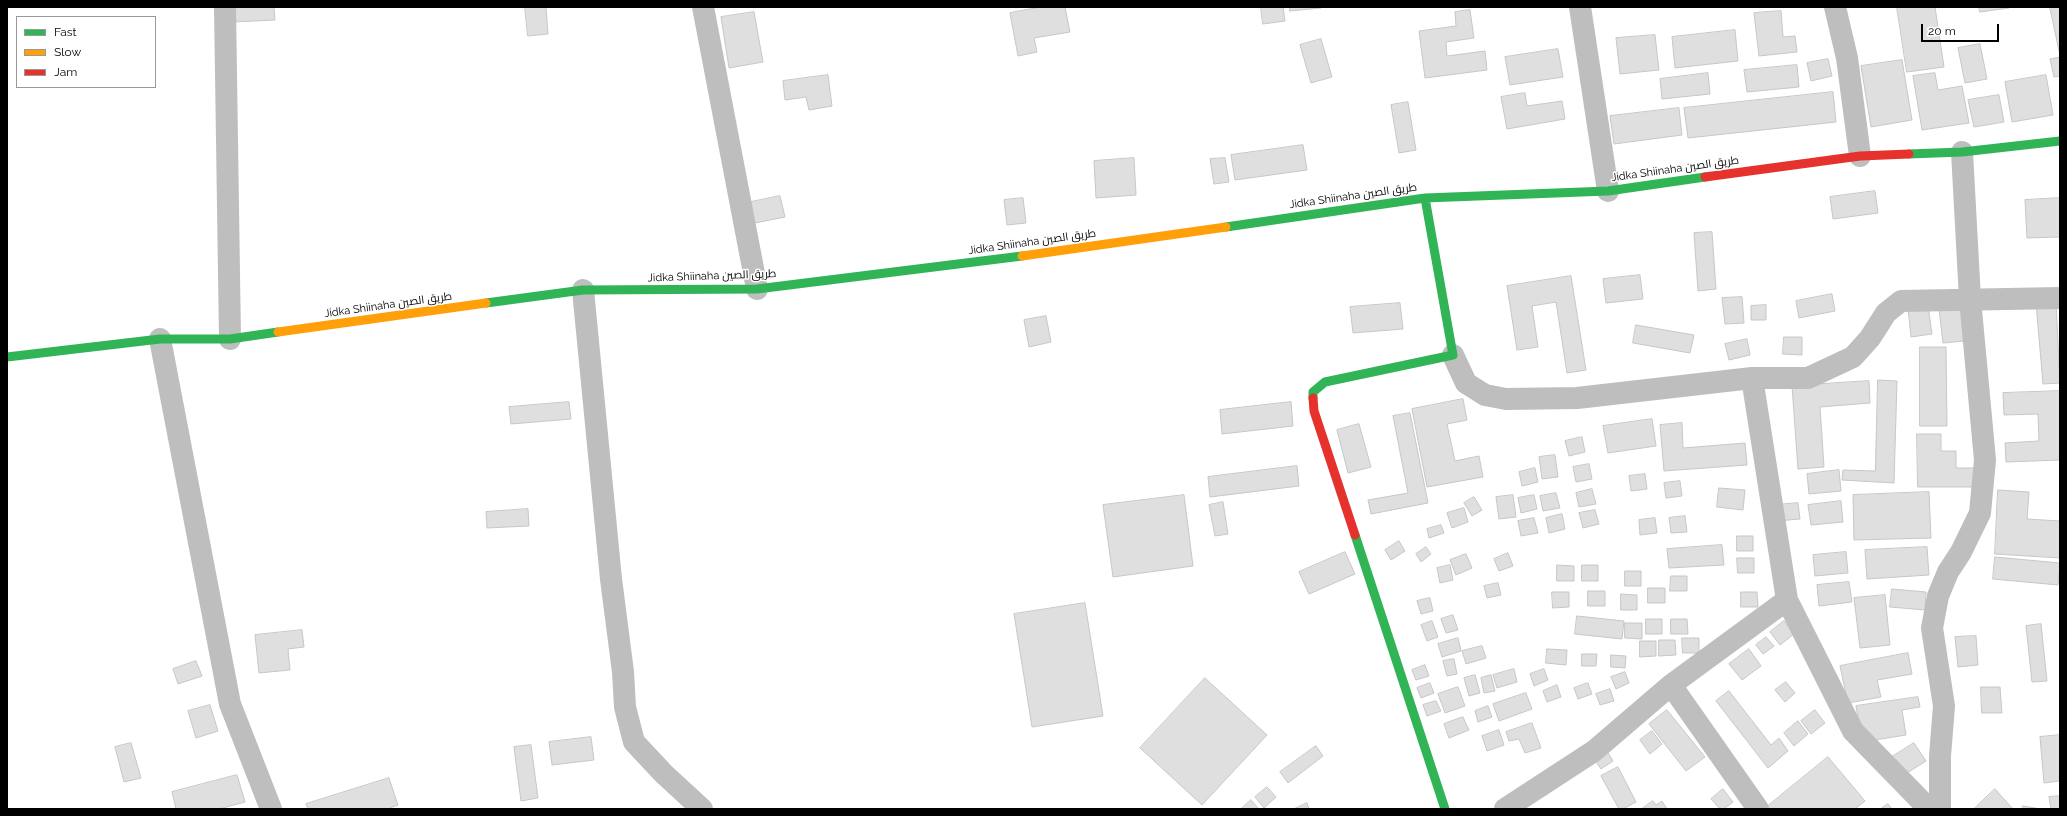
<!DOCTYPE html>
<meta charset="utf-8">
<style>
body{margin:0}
#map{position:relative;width:2067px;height:816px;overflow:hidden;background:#fff;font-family:Raleway,sans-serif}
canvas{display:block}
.frame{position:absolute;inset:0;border:8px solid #000;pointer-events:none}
.legend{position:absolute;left:16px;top:16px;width:140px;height:72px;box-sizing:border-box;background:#fff;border:1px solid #999;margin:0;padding:5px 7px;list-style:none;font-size:12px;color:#000}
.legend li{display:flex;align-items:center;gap:8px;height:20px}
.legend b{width:20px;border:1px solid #999}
.scale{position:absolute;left:1921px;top:24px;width:78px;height:18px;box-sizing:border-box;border:2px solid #000;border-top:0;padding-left:5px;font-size:12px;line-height:14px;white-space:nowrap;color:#000;-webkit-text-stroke:3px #fff;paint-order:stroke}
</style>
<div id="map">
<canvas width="2067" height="816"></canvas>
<div class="frame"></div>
<ul class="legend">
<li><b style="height:5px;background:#30b455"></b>Fast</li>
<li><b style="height:5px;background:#ff9f0a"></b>Slow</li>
<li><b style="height:5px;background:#e5322d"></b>Jam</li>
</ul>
<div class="scale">20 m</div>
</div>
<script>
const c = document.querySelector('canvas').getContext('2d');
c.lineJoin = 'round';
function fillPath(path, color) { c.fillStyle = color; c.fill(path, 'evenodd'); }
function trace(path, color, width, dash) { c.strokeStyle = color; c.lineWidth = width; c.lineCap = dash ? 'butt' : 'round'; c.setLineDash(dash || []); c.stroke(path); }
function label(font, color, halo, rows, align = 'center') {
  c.font = font + ' Raleway,Cairo,sans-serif'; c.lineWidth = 3; c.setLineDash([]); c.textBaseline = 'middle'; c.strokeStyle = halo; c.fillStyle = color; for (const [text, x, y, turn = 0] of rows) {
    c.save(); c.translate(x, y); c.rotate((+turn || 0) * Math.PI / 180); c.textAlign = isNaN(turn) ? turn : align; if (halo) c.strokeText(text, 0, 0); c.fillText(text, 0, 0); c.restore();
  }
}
const building = new Path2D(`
 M233 7H274L275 20 233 22Z
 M525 7H546L548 34 528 36Z
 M1041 7H1065L1070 32 1034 38 1037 52 1018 56 1010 13Z
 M1261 7H1283L1285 21 1263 24Z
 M1290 7H1321V8L1290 11Z
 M1897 7H1935L1944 67 1907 72Z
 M1979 7H2009V8L1980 12Z
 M2050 7H2060V76L2054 77 2050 59 2060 57Z
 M1470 10 1474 38 1446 42 1447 56 1485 51 1487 70 1425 78 1419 31 1456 26 1455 12Z
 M1781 11 1783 37 1795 36 1797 52 1759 56 1754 13Z
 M754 12 763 62 729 68 721 17Z
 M1735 30 1738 61 1675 68 1672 37Z
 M1655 35 1659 70 1620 74 1616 38Z
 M1321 39 1332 77 1311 83 1300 45Z
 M1980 44 1987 79 1965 83 1958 48Z
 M1558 49 1563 77 1510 85 1505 57Z
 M1828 59 1832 76 1811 81 1807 63Z
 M1902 60 1912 120 1871 127 1861 66Z
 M1797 65 1799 87 1747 92 1744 70Z
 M1708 73 1710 94 1662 99 1660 79Z
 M1935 73 1938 90 1962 86 1969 123 1922 130 1913 76Z
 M828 75 832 106 809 110 806 97 785 100 783 81Z
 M2046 75 2053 115 2012 122 2005 82Z
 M1833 92 1836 122 1688 138 1684 108Z
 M1525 93 1527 106 1562 101 1565 119 1507 129 1501 97Z
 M1999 95 2004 122 1974 127 1968 100Z
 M1408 102 1416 150 1399 153 1391 105Z
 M1679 108 1682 135 1614 144 1610 116Z
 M1303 145 1307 170 1235 180 1231 155Z
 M1134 158 1136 195 1096 198 1094 161Z
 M1225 158 1229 182 1214 184 1210 159Z
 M1875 191 1878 213 1833 219 1830 197Z
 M780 196 785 217 750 224 746 203Z
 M1023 198 1026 223 1007 225 1004 200Z
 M2060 198V237L2027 238 2025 200Z
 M1712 232 1716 289 1698 291 1694 233Z
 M1640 275 1643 299 1606 303 1603 279Z
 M1571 276 1586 370 1567 373 1556 302 1532 306 1538 347 1517 350 1507 286Z
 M1832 294 1835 311 1799 318 1796 301Z
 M1742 297 1744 323 1725 324 1722 298Z
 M2056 302 2060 383 2043 384 2036 303Z
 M1400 303 1403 329 1353 333 1350 307Z
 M1766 305V320H1751V306Z
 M1928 306 1932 334 1911 337 1908 308Z
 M1961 306 1965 341 1943 343 1939 309Z
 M1046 316 1051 342 1029 347 1024 320Z
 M1636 325 1694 335 1690 353 1633 343Z
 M1784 337H1802V355L1783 354Z
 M1747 339 1750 355 1729 360 1725 344Z
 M1920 347H1946L1947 426H1920Z
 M1878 380 1897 381 1894 483 1842 480 1843 470 1875 471Z
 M1869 381 1870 403 1820 407 1824 467 1798 469 1792 386Z
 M2060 391V460L2006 462 2005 443 2039 441 2038 414 2004 415 2003 393Z
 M1463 399 1467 420 1447 424 1455 461 1479 456 1483 477 1427 487 1412 409Z
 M569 402 571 419 511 424 509 407Z
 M1291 402 1293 426 1222 434 1220 410Z
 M1410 413 1428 503 1371 514 1368 500 1408 493 1393 416Z
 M1652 419 1656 446 1608 453 1603 426Z
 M1682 423 1683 448 1745 443 1747 465 1664 471 1660 425Z
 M1359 424 1371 467 1348 473 1337 430Z
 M1917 434H1941V451H1956V468H1974V487H1918Z
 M1582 437 1585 452 1569 456 1565 441Z
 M1555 455 1558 477 1542 479 1539 457Z
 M1589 464 1592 479 1576 482 1573 467Z
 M1297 466 1299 486 1210 497 1208 477Z
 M1535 468 1538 482 1522 486 1519 472Z
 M1839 470 1841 491 1809 494 1807 474Z
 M1645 474 1647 489 1631 491 1629 476Z
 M1680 481 1682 496 1666 498 1664 483Z
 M1719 488 1745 490 1743 510 1717 507Z
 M1592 489 1596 504 1579 507 1576 493Z
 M1998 490 2029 492 2027 519 2060 521V558L1995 554Z
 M1929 492 1931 538 1854 540 1853 495Z
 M1556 493 1560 508 1543 511 1540 496Z
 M1184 495 1193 566 1113 577 1103 505Z
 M1513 495 1516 517 1499 519 1496 497Z
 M1534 495 1537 509 1521 513 1518 498Z
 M1474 497 1482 510 1472 516 1464 503Z
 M1841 501 1843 522 1811 525 1808 505Z
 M1223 502 1228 534 1215 536 1209 505Z
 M1798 503 1800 519 1778 521 1776 505Z
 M1464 508 1468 522 1452 528 1447 513Z
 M528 509 529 526 487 528 486 512Z
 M1595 510 1599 524 1583 528 1579 513Z
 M1562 514 1565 529 1549 533 1546 518Z
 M1685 516 1687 532 1671 533 1669 518Z
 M1534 518 1538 533 1521 536 1518 521Z
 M1655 518 1657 533 1640 535 1639 520Z
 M1441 525 1444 533 1429 538 1427 529Z
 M1737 536H1753V551H1737Z
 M1399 541 1405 551 1391 560 1385 550Z
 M1722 545 1724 565 1669 568 1667 549Z
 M1426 547 1431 554 1421 562 1416 554Z
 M1927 547 1929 575 1867 579 1865 550Z
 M1345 552 1355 574 1309 594 1299 572Z
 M1846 552 1848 573 1815 576 1813 555Z
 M1508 553 1513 566 1499 571 1494 559Z
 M1466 554 1472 568 1456 575 1450 560Z
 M1995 557 2060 563 2058 585 1993 579Z
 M1737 558H1754V573H1738Z
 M1450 565 1453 580 1440 583 1437 568Z
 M1557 565 1574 566V581H1557Z
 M1582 565H1598V581H1582Z
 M1625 571H1641V586H1625Z
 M1671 576H1687V591H1670Z
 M1849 582 1852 602 1819 606 1817 585Z
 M1498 583 1501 595 1487 598 1484 586Z
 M1648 588H1665V603H1648Z
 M1892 589 1926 592 1925 610 1890 607Z
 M1588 591H1605V606H1588Z
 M1552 592H1569V607L1553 608Z
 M1741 592H1757L1758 607H1741Z
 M1621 594 1637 595V610H1621Z
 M1885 595 1890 645 1860 648 1854 598Z
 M1430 598 1433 611 1421 614 1417 601Z
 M1085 603 1103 716 1032 727 1014 614Z
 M1453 615 1458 630 1446 633 1441 619Z
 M1577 616 1624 621 1622 639 1575 634Z
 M1646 619H1662V634H1646Z
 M1671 619H1687L1688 634H1671Z
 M1432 621 1438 637 1427 641 1421 625Z
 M1784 621 1794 634 1780 645 1770 632Z
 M1625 623H1642V639L1625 638Z
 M2041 624 2047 681 2032 682 2026 626Z
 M302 630 304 647 288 649 290 670 259 673 255 635Z
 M1976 636 1978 665 1958 667 1955 637Z
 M1766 637 1774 646 1763 654 1756 645Z
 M1458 638 1461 651 1442 657 1438 644Z
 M1682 638H1699V653H1683Z
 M1659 640H1675L1676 655 1659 656Z
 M1640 641H1656V656L1640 657Z
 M1482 646 1486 658 1466 664 1462 651Z
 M1547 649 1567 650 1566 665 1546 663Z
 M1749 649 1761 666 1742 680 1729 664Z
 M1908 653 1912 674 1877 680 1881 697 1848 703 1840 666Z
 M1582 654H1597L1596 666H1582Z
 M1611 655 1626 656 1625 668 1611 667Z
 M1454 659 1457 674 1447 676 1443 661Z
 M196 661 202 676 178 684 173 669Z
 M1425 665 1429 676 1416 680 1412 670Z
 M1514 669 1517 682 1497 688 1493 675Z
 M1544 669 1548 680 1534 686 1530 674Z
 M1625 672 1629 683 1616 689 1611 677Z
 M1475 675 1480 693 1469 696 1464 678Z
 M1491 675 1495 691 1484 693 1481 678Z
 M1205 678 1267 735 1202 805 1140 748Z
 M1786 682 1795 693 1785 702 1775 690Z
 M1430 683 1434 693 1421 698 1417 688Z
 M1588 683 1592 694 1578 699 1574 688Z
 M1557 685 1561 697 1547 702 1543 691Z
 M1458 687 1465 706 1445 713 1438 694Z
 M1981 687H2000L2002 713H1982Z
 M1610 689 1614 701 1600 705 1596 694Z
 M1729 691 1771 745 1779 738 1788 751 1768 768 1716 701Z
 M1526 693 1532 709 1499 721 1493 704Z
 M1918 697 1920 707 1902 710 1906 735 1862 742 1856 706Z
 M1436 701 1441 711 1427 716 1423 705Z
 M210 705 218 731 196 738 188 711Z
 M1488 706 1492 717 1478 722 1475 711Z
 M1667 710 1705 757 1686 771 1649 724Z
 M1815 710 1825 723 1811 734 1801 721Z
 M1463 717 1469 730 1449 738 1444 724Z
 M1798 721 1808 734 1794 746 1784 733Z
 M1532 723 1541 748 1525 753 1519 739 1509 741 1506 732Z
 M1499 730 1504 745 1487 751 1482 736Z
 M1652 731 1662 744 1650 754 1640 740Z
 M2060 735V781L2044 783 2040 737Z
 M591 737 594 760 552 765 549 742Z
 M131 743 141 778 124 782 115 747Z
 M1914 743 1926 761 1899 778 1887 760Z
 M531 745 538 798 521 801 514 747Z
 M1316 746 1323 756 1288 783 1280 772Z
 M1605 748 1613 761 1601 769 1592 756Z
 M1828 757 1865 801 1855 809H1764Z
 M1618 767 1636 802 1623 809H1619L1601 776Z
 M237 775 245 802 219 809H176L172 792Z
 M389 778 398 805 387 809H308L306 804Z
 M1267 787 1276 797 1264 808 1255 797Z
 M1723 789 1733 802 1724 809H1720L1711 799Z
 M1995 789 2013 809H1974Z
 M2060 796V809H2051L2049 797Z
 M1251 800 1259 809H1241Z
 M1653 801 1656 805 1662 801 1667 809H1644L1643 808Z
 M1307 803 1309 809H1294Z
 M1888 804 1892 809H1882V808Z
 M2023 806 2041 809H2022Z`);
fillPath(building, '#dfdfdf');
trace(building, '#c7c7c7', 1);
trace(new Path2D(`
 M225 7 230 339
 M703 7 757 289
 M1580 7 1608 191
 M1835 7 1847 58 1860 156
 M583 290 611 579 623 672 625 707 634 742 664 774 702 809
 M160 339 230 704 271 809
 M1453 355 1466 383 1485 395 1506 399 1577 398 1752 378H1808L1853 357 1870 338 1886 313 1901 301 2060 298
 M1752 378 1787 600 1853 731 1929 809
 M1671 685 1758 809
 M1505 809 1594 751 1671 685 1787 600
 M1940 809V756L1944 706 1932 628 1938 596 1948 572 1961 552 1980 513 1985 460 1970 299 1962 152`), '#bebebe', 22);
trace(new Path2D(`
 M1909 154 1962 152 2060 141
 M1226 227 1425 198 1608 191 1705 177
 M486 303 583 290 757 289 1022 256
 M7 357 160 339H230L278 332
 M1313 398V392L1325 382 1453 355 1425 198
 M1355 535 1445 809`), '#30b455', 9);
trace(new Path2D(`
 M1022 256 1226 227
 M278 332 486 303`), '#ff9f0a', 9);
trace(new Path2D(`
 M1705 177 1860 156 1909 154
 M1313 398 1314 411 1355 535`), '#e5322d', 9);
label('11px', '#000', '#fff', [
 ["Jidka Shiinaha طريق الصين",1675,169,-8],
 ["Jidka Shiinaha طريق الصين",1353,196,-8],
 ["Jidka Shiinaha طريق الصين",1032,242,-8],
 ["Jidka Shiinaha طريق الصين",712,276,-2],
 ["Jidka Shiinaha طريق الصين",388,305,-8]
]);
</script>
